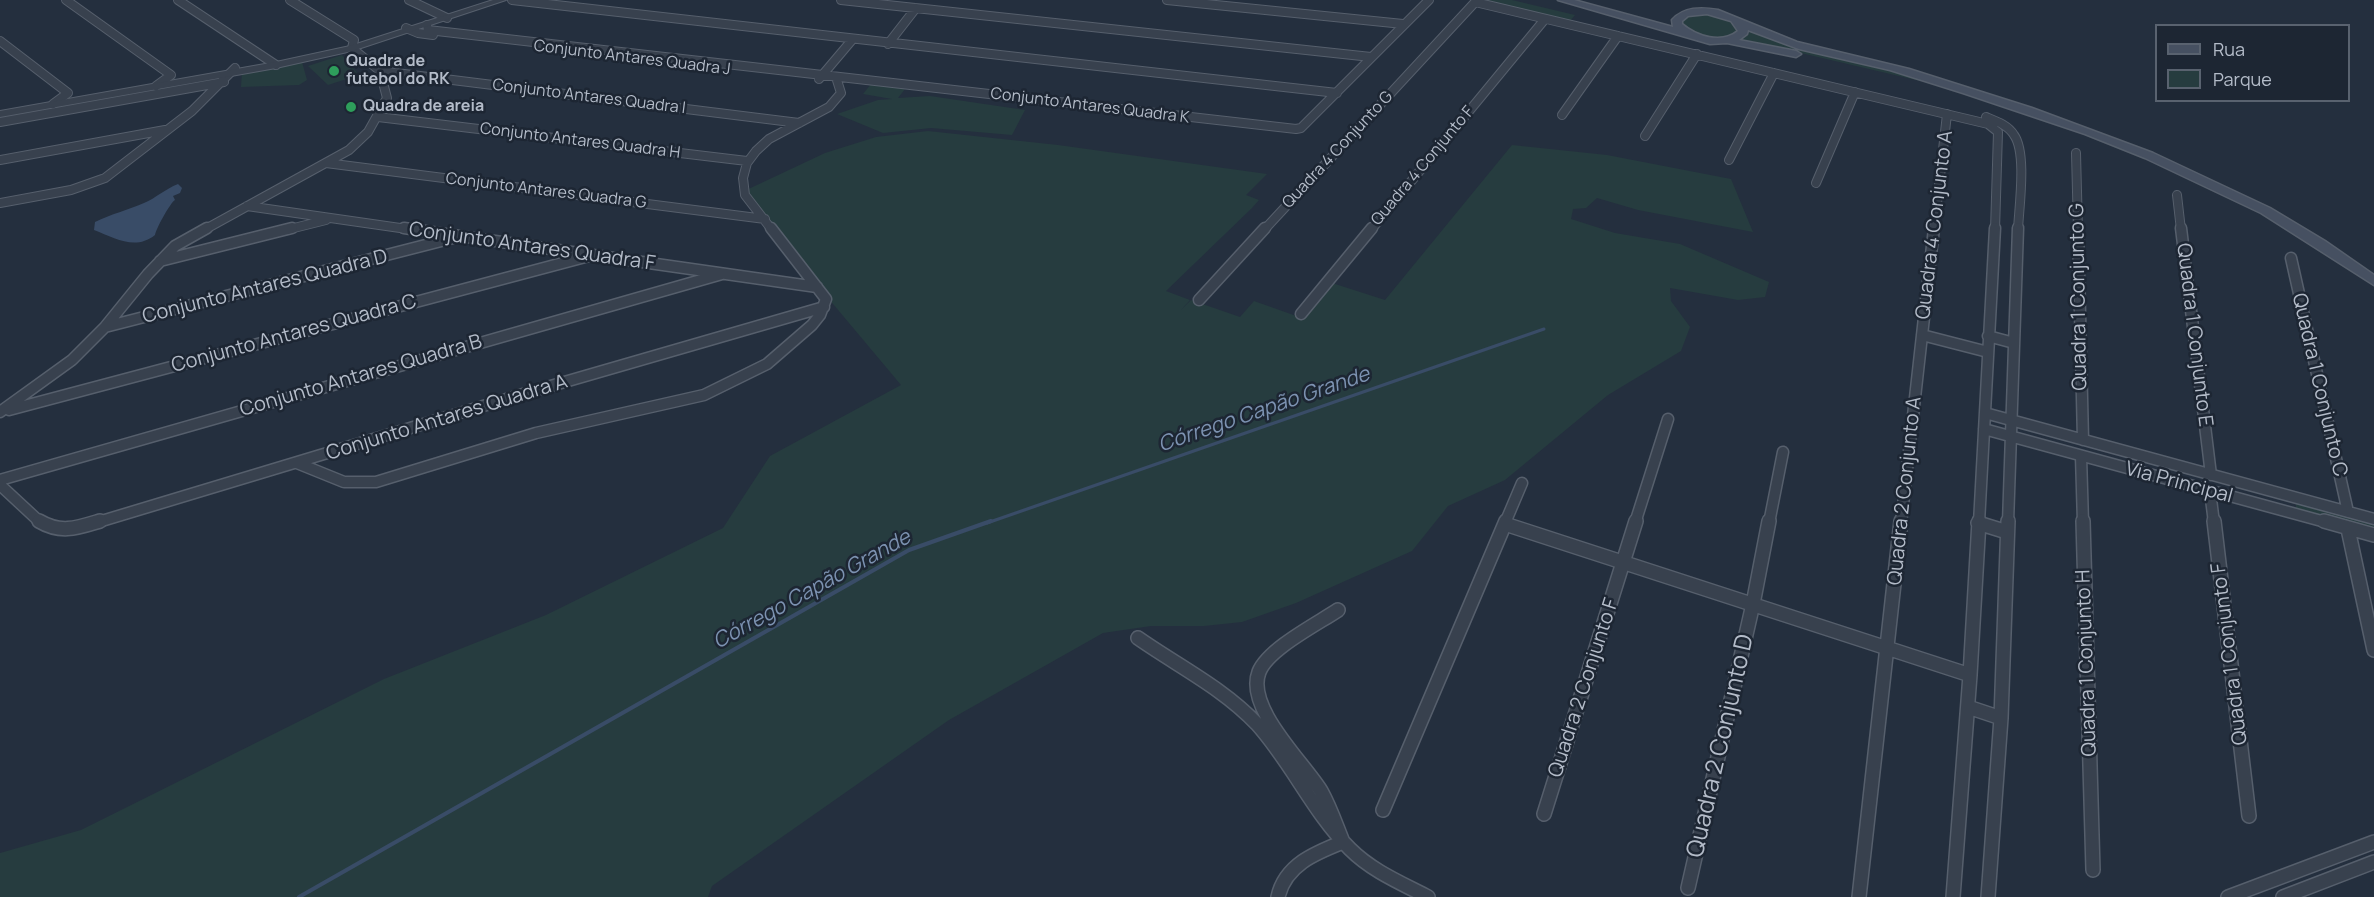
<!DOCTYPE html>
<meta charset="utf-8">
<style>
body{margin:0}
#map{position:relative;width:2374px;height:897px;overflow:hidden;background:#242f3e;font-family:Manrope,sans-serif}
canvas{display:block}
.legend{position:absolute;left:2155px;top:24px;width:195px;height:78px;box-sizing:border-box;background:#1d2633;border:2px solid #59626f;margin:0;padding:8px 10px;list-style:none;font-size:18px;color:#b4bcc9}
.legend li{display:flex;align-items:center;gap:12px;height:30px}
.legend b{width:30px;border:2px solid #59626f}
</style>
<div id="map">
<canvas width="2374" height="897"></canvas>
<ul class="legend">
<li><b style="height:8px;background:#465061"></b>Rua</li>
<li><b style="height:16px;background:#263c3f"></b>Parque</li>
</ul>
</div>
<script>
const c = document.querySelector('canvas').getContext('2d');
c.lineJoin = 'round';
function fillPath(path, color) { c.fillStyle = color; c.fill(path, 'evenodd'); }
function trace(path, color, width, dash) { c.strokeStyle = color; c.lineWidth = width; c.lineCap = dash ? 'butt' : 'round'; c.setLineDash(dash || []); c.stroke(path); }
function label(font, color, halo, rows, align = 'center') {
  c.font = font + ' Manrope,sans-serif'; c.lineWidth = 5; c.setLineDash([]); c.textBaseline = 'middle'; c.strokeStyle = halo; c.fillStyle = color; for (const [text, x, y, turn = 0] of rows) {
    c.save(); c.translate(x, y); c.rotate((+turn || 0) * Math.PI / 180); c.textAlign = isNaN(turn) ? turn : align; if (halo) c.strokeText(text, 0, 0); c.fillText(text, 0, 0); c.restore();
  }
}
fillPath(new Path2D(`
 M1483 0H1512L1575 15 1570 21Z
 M1695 12 1725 16 1742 28 1729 39 1699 37 1680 25 1682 17Z
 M1751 29 1766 36 1897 69 1963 91 1741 39 1748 35Z
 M342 55 359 75 328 85 308 66Z
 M302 62 307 80 299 85 241 87 242 72Z
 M871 84 905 89 898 98 930 96 1025 110 1012 135 931 128 883 133 837 114 878 100 892 99 863 94Z
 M928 131 1058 145 1267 174 1246 195 1259 200 1252 208 1166 291 1190 300 1181 310 1191 300 1240 317 1254 301 1302 318 1332 283 1385 300 1512 145 1607 155 1731 179 1753 232 1638 210 1597 198 1586 208 1573 209 1571 219 1615 233 1680 244 1769 282 1765 297 1738 300 1670 288 1671 301 1690 327 1681 351 1608 395 1505 480 1448 506 1412 551 1296 603 1242 622 1204 626H1151L1103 633 949 720 712 886 708 897H0V853L81 830 384 679 546 615 723 528 770 456 901 385 740 193 825 153 876 137Z
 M2296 502 2374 522V529L2301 510 2296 508Z`), '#263c3f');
fillPath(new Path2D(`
 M178 184 182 188 180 193 173 196 175 200C170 203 156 229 155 235 135 251 115 238 94 230L95 222C111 214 128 210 144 203 156 198 165 189 178 184Z`), '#394c67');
trace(new Path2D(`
 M987 523 1544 329`), '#394c67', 3);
trace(new Path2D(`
 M299 897 909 550 991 521`), '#394c67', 4);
const minorFar2 = new Path2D(`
 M66 0 171 75 156 86
 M178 0 276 65
 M409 0 447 18
 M512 0 1337 93
 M841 0 1371 57
 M1167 0 1403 24
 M1475 2 1988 124 1998 132 1995 230
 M427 25 428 30 1296 129 1301 128 1429 0
 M406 28 418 33 433 35
 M0 41 68 93 53 104
 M888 44 916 8
 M380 71 799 123
 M819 79 852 40
 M1562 115 1618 36
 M378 117 747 161
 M1986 117C1996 121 2008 125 2014 135 2027 153 2019 207 2018 230
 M0 122 224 82
 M1645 136 1697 54
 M2076 153 2078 230
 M0 160 165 130
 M1729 160 1774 73
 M326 163 765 219
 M1816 183 1855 92
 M2177 195 2181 230
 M0 203 71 190 105 178 192 111 235 68
 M247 206 414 230
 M204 230 349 150 368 132 387 98 380 71 352 48 354 40 290 0
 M286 230 326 220
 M772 230 745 195 743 178 747 163 756 151 769 139 829 107 841 93 836 77
 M1264 230 1477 0
 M1371 230 1545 19
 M1934 230 1947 114`);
const minorFar1 = new Path2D(`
 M404 228 817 287
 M2078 228 2083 440
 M2181 228 2211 475
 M2291 258 2348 512
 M160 261 292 228
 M1199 300 1265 228
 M1301 314 1372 228
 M105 327 453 238
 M1922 335 1988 352
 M1988 336 2014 343
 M9 410 589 256
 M0 412 72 360 105 327 148 274 175 246 207 228
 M1985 413 2374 519
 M1984 429 2329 523
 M2081 456 2083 523
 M297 463 344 482H376L536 433 704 395 767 364 812 325 820 315 826 299 771 228
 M0 480 722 274
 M0 485 41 523
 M2210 491 2214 523
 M95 523 523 394 824 307
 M1505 523 1522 483
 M1635 523 1668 419
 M1769 523 1783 452
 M1901 523 1934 228
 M1979 523 1995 228
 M2008 523 2018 228`);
const minor = new Path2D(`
 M39 521C61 534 77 528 100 521
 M2083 521 2093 870
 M2214 521 2249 816
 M2324 521 2374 535
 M1978 523 2007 532
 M1505 524 1970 675
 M2348 529 2374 650
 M1138 638C1178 666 1223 688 1257 724 1292 763 1313 812 1350 849 1372 871 1401 883 1428 897
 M1968 707 2001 718
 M1383 810 1506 521
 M1544 814 1636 521
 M1688 888 1753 604 1769 521
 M1278 897C1285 865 1315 853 1343 842 1336 825 1330 807 1321 791 1304 763 1245 708 1259 672 1268 649 1317 624 1338 610
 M1859 897 1901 521
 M1953 897 1970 675 1979 521
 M1988 897 2001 718 2008 521
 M2228 897 2374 842
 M2283 897 2374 862`);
const tertiary = new Path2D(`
 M493 0H506L352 51 276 68 0 117V111L276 62 350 46Z`);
const secondary = new Path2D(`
 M1558 0H1574L1673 27 1672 20C1684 7 1701 7 1718 10L1797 42 1909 69 2032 108 2153 153 2270 208 2325 241 2374 275V285L2261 213 2145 158 2085 134 1963 93 1890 70 1799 49 1748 30 1747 34 1739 40 1796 51 1801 54 1796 57 1727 43 1710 44ZM1707 14 1731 21 1738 31C1722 44 1697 37 1682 24V21L1688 16Z`);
trace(minorFar2, '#565f6c', 10);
trace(minorFar1, '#565f6c', 13);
trace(minor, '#565f6c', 16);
trace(tertiary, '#565f6c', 2);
trace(secondary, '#565f6c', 3);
trace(minorFar2, '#38414e', 8);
trace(minorFar1, '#38414e', 10);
trace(minor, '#38414e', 13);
fillPath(tertiary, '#38414e');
fillPath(secondary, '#465061');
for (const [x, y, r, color] of [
 [334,71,6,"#2e9e5b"],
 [351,107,6,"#2e9e5b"]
]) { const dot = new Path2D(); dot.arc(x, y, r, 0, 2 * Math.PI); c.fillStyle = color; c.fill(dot); trace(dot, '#1d2633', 2); }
label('16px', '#b4bcc9', '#1d2633', [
 ["Conjunto Antares Quadra J",632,58,7],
 ["Conjunto Antares Quadra I",589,97,7],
 ["Conjunto Antares Quadra K",1090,106,7],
 ["Conjunto Antares Quadra H",580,141,7],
 ["Quadra 4 Conjunto G",1338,150,-47],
 ["Quadra 4 Conjunto F",1423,166,-50],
 ["Conjunto Antares Quadra G",546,191,7]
]);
label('bold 16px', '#b4bcc9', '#1d2633', [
 ["Quadra de",346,62],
 ["futebol do RK",346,80],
 ["Quadra de areia",363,107]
], 'left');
label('20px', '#b4bcc9', '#1d2633', [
 ["Quadra 4 Conjunto A",1935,225,-83],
 ["Conjunto Antares Quadra F",532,247,8],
 ["Conjunto Antares Quadra D",265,287,-14],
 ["Quadra 1 Conjunto G",2079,297,-91],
 ["Conjunto Antares Quadra C",294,334,-15],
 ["Quadra 1 Conjunto E",2194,335,83],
 ["Conjunto Antares Quadra B",361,376,-16],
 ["Quadra 1 Conjunto C",2319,385,77],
 ["Conjunto Antares Quadra A",447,418,-17],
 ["Via Principal",2179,483,15],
 ["Quadra 2 Conjunto A",1905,491,-84],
 ["Quadra 1 Conjunto F",2230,654,-97],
 ["Quadra 1 Conjunto H",2087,663,-92],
 ["Quadra 2 Conjunto F",1584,688,-72]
]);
label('italic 21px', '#7c92b1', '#1d2633', [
 ["Córrego Capão Grande",1264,410,-19],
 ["Córrego Capão Grande",812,590,-29]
]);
label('24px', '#b4bcc9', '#1d2633', [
 ["Quadra 2 Conjunto D",1721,746,-77]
]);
</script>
